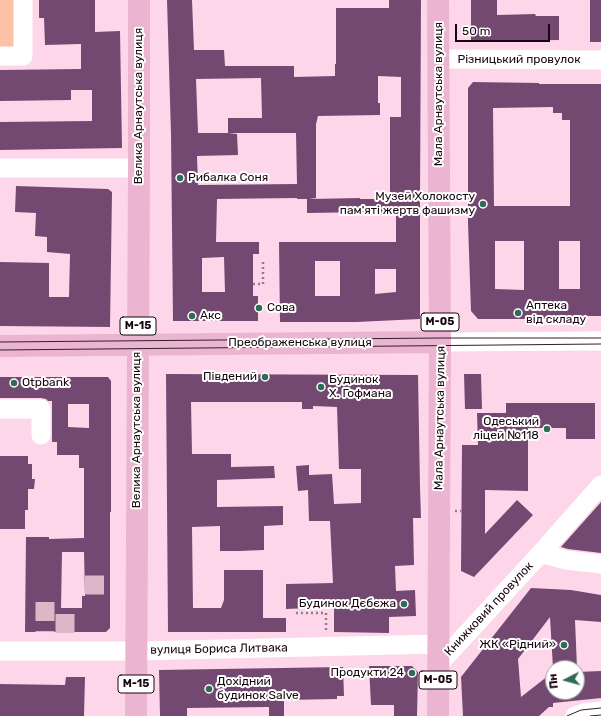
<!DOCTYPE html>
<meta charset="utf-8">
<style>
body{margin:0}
#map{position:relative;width:601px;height:716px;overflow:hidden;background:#fdd7e9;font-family:Rubik,sans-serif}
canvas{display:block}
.north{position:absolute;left:545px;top:660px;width:40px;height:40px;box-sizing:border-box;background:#fff;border:1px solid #a29b9f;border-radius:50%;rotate:264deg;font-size:11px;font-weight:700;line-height:16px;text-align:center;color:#17050f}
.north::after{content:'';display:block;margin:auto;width:14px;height:18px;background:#2f6b56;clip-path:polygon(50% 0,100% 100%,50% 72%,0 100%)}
.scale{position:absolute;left:455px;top:24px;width:95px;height:18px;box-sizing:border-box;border:2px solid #17050f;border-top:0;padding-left:5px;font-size:12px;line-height:14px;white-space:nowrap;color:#17050f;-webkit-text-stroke:3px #fff;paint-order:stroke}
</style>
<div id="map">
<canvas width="601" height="716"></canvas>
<div class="north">Пн</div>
<div class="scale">50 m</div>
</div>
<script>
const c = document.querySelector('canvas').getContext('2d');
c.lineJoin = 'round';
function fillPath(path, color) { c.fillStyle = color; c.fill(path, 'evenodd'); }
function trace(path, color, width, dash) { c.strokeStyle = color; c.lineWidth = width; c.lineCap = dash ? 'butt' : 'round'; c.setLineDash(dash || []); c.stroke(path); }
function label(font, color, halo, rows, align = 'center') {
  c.font = font + ' Rubik,sans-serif'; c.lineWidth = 4; c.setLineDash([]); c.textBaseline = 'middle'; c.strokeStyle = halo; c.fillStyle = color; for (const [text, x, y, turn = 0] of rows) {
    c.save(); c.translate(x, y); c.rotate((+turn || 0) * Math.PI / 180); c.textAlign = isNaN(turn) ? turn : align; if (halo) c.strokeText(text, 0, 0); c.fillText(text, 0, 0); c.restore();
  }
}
fillPath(new Path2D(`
 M0 0H23V56H0Z`), '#fdc2a5');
fillPath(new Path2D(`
 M39 0H95V32L120 31 122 148 0 150V122L92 121V90H71V100L0 101V70L81 69V44L45 45 44 18H39Z
 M167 0H192L194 50H224L225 66H294V77L335 76V64H336V8H389V0H421L420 198V319L356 322H280L279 242H396V215H369V212L307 213V199H297V198L217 199 216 242H259V254H253V296H258V321H173L171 134ZM378 76 401 77V117H390V199H360V198L309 199 316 198V124L318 116 380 115V103H378ZM261 78 262 118H228V133H198L196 79ZM228 133H296L297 184 198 185 197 156 238 155 237 134ZM224 257 225 292H202V258ZM315 261H340V296H315ZM375 269H396V292L375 294Z
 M471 0H497V15L535 14 536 16H559V40L471 41Z
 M590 0H601V42H590Z
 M473 82 539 83V84H601V316H569V319H478L471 311 468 223V88ZM553 107V113H562V120H570V206H494L493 108ZM495 241H524V290L495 289ZM559 241H580V289H559Z
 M16 186 108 189 112 192 110 327 0 326V262L49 263V297H69L70 254 47 252V237L35 236 36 213 15 212Z
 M166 374 418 375 420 488 421 518H413L414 565 395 566 396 591 415 590 416 616 389 617V633L334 632V607L286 609V584L333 583 330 521H309L308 490 298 491 296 466 309 465V475L332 474 334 504 361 503V469H339L337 407 313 406V409H302V402H191L192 454H231V467L274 466 275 478 217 480V507L283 506V525L264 526V550L239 551H220V526L192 527 193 608H221L224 600V570H263V618H286V632H168Z
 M464 374H481L482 409H465Z
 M0 377H108L111 381V512H110V628L106 632H25L26 537H49V539L84 538V468H79V455H57V442H52V401H48L46 399 41 398H0ZM68 404H89V428L68 427ZM62 552H84L85 596H82V608H61Z
 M506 403H595V439H566V428H528V491L485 490V534L517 500 533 515 474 577 461 571 462 445H478L477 413H506Z
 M0 456H28V464H32V479H35L34 489H28V510H25V529H0Z
 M601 502V553L568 549 561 547Z
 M531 588 571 590 601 595V622L575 620 577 668H553L550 617 518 659 521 697 553 672V692H577V672L601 671V698L553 703V707H549L539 716H463L461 677Z
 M369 666H412L418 672 417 716H394V705H371Z
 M343 667 344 696H337V699L284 700V716H269V707L187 708V716H160L159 670Z
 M66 677H85L84 716H0V684L65 685Z`), '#734972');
trace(new Path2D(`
 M85 585H110
 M45 602V632
 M65 633V608`), '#dab8c8', 19, [19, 10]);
trace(new Path2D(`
 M253 284H263V261
 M455 511H461
 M296 613H326V632`), '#977a88', 2.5, [2, 3]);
trace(new Path2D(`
 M0 56H23V0
 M438 59 601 60
 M0 168H139
 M440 342 601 341
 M0 409H41V435
 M541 553 566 560 601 564
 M0 651H137L438 644
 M438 665 541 553 601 485
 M575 716 584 713 601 711`), '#fff', 19);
trace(new Path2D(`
 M0 346 440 342
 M136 716 139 168V0
 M438 716 440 342 438 0`), '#ebb5d2', 22);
trace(new Path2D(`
 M0 342 440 338H601
 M0 350 601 344
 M567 716 581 710 601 708
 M590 716 601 715`), '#331f2a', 1);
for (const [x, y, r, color] of [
 [180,178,4,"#2f6b56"],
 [483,204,4,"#2f6b56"],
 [259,308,4,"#2f6b56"],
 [518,313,4,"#2f6b56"],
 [192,316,4,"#2f6b56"],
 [265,377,4,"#2f6b56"],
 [14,383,4,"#2f6b56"],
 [321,387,4,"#2f6b56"],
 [547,429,4,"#2f6b56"],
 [404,604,4,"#2f6b56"],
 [564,645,4,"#2f6b56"],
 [412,673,4,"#2f6b56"],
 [209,689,4,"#2f6b56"]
]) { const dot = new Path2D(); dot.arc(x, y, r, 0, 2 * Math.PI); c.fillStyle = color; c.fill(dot); trace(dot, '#fff', 1.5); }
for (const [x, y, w] of [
 [440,322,38],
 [138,326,36],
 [438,680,38],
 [136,684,36]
]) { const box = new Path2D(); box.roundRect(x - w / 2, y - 9, w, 18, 3); c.fillStyle = '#fff'; c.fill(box); trace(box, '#17050f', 1); }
label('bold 11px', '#17050f', null, [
 ["М-05",440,322],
 ["М-15",138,326],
 ["М-05",438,680],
 ["М-15",136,684]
]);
label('12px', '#17050f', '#fff', [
 ["Різницький провулок",519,60],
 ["Мала Арнаутська вулиця",439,94,-90],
 ["Велика Арнаутська вулиця",139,106,-90],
 ["Преображенська вулиця",300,343],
 ["Мала Арнаутська вулиця",440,418,-89],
 ["Велика Арнаутська вулиця",137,430,-90],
 ["Книжковий провулок",489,609,-47],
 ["вулиця Бориса Литвака",219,649,-1]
]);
label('12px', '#17050f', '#fff', [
 ["Рибалка Соня",188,178],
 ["Музей Холокосту",475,197,"right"],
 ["пам'яті жертв фашизму",475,211,"right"],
 ["Аптека",526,306],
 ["від складу",526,320],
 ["Сова",267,308],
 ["Акс",200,316],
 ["Південий",257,377,"right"],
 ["Будинок",329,380],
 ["Х. Гофмана",329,394],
 ["Otpbank",22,383],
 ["Одеський",539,422,"right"],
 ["ліцей №118",539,436,"right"],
 ["Будинок Дєбєжа",396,604,"right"],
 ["ЖК «Рідний»",556,645,"right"],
 ["Продукти 24",404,673,"right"],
 ["Дохідний",217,682],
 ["будинок Salve",217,696]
], 'left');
</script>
